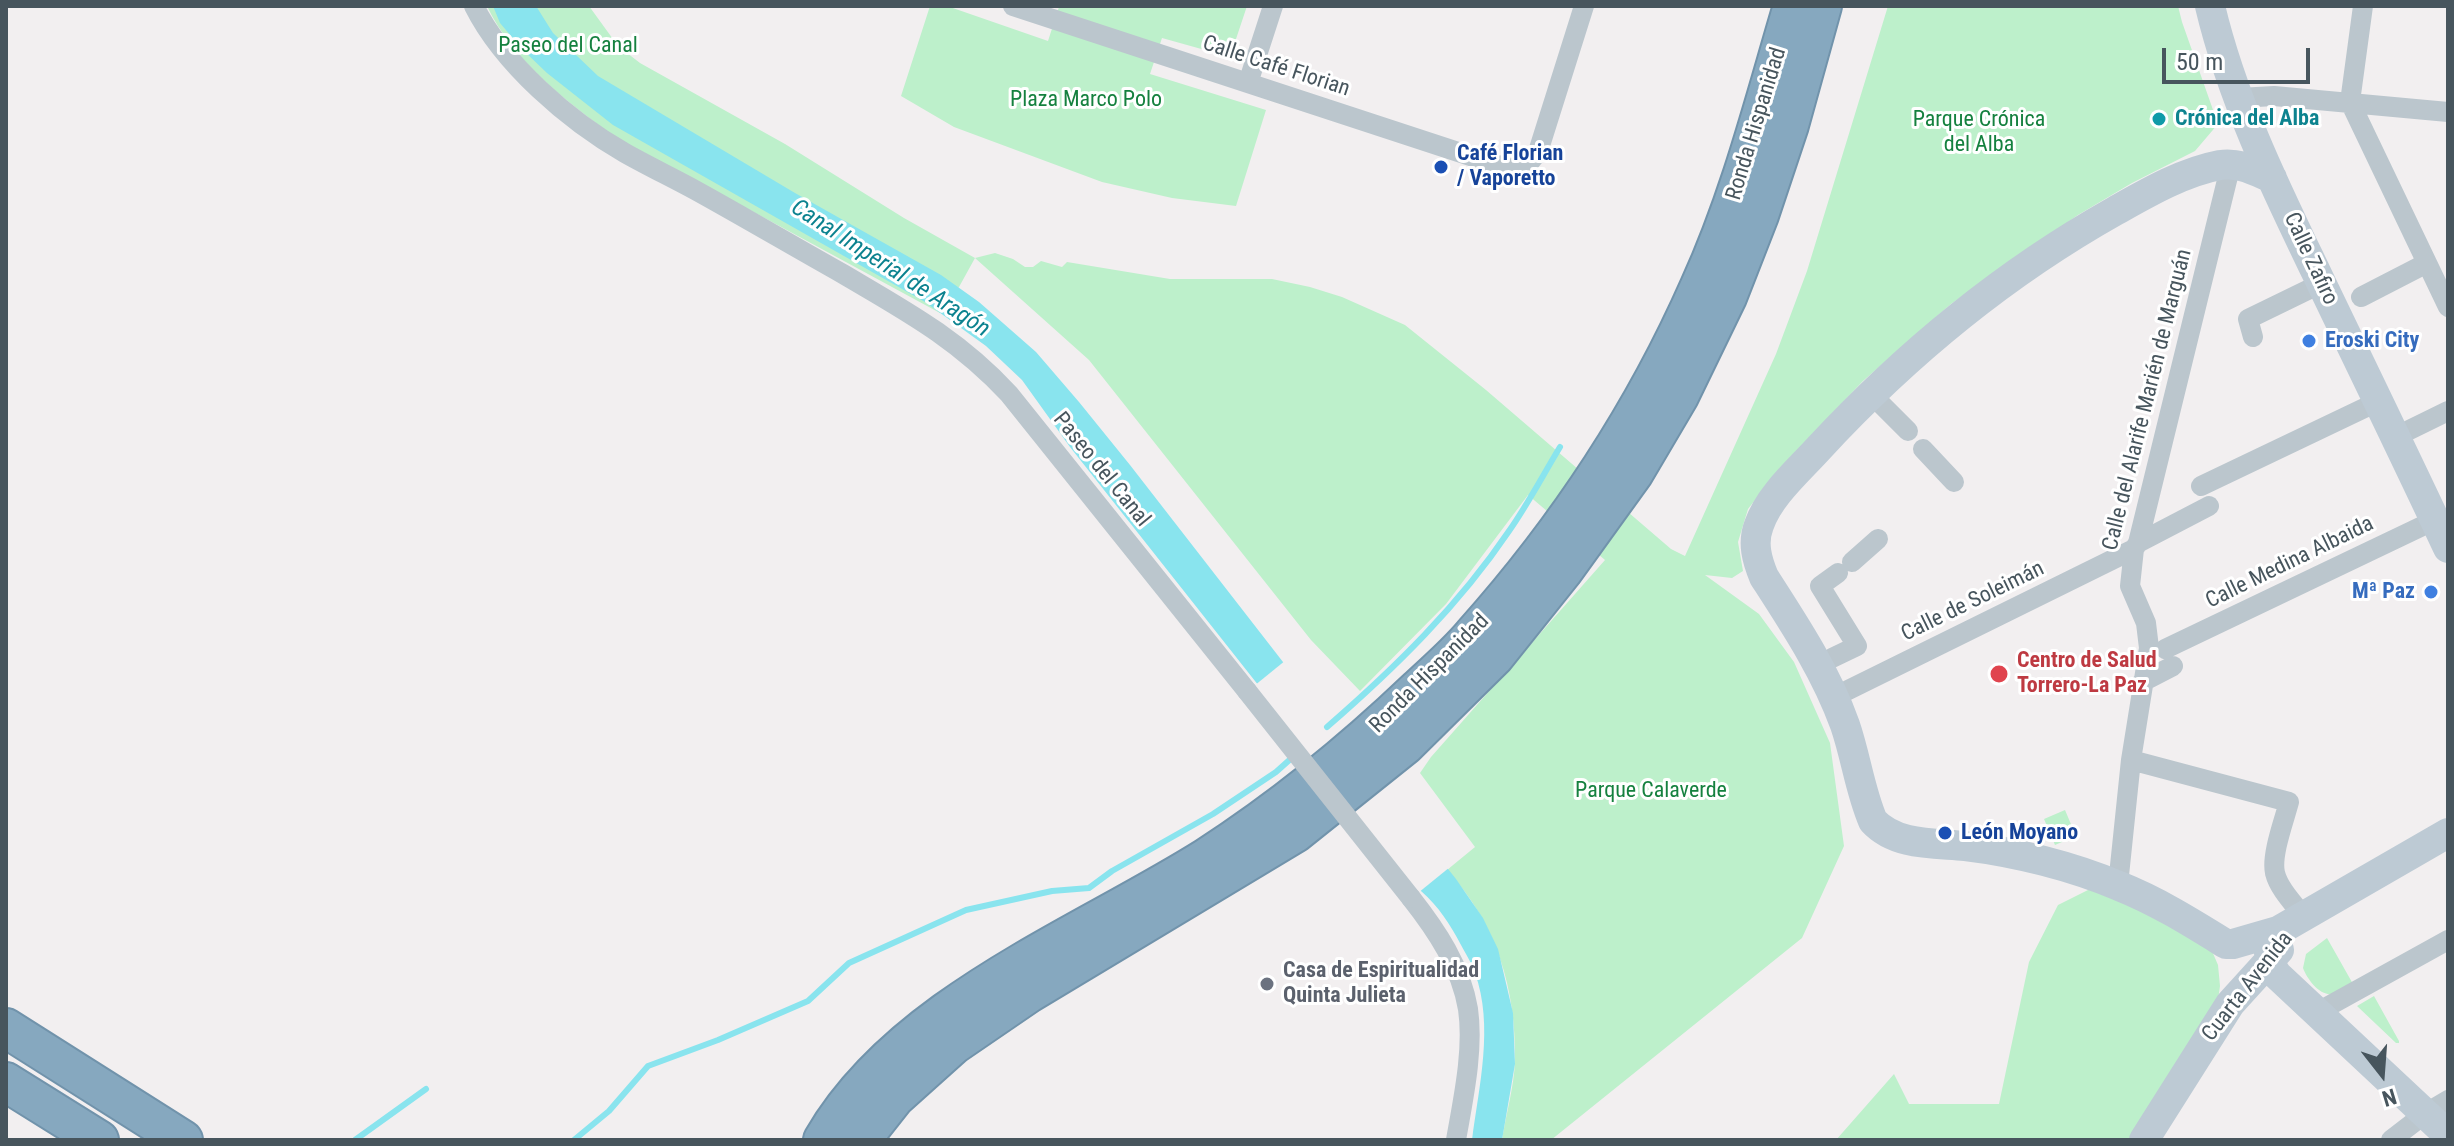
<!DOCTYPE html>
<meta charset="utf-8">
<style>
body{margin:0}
#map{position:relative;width:2454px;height:1146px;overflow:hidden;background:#f2eff0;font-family:"Roboto Condensed",sans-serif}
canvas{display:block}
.frame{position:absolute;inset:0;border:8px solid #47555d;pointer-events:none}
.north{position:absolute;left:2342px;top:1034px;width:80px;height:80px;-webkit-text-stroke:6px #fff;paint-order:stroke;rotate:163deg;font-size:22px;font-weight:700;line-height:32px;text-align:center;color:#47555d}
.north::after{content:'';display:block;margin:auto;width:28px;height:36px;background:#47555d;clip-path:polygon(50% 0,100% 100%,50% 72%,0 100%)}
.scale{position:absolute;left:2162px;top:48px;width:148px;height:36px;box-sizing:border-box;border:4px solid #47555d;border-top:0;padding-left:10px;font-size:24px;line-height:28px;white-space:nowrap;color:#47555d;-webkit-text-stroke:6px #fff;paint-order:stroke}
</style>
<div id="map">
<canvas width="2454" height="1146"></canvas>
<div class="frame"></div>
<div class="north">N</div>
<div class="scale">50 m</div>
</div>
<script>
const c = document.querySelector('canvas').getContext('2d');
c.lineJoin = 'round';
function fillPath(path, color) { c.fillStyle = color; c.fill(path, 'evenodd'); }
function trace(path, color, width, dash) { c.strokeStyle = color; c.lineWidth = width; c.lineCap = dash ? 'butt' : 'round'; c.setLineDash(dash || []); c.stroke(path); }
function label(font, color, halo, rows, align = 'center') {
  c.font = font + ' "Roboto Condensed",sans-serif'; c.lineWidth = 6; c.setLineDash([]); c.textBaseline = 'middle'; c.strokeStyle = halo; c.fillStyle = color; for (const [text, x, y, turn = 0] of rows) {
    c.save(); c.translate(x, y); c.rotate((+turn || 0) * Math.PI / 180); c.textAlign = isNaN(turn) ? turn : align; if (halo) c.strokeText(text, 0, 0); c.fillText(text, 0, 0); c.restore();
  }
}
fillPath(new Path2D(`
 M487 6H589L618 46 640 63 785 144 904 218 975 258 995 253 1013 259 1025 267H1033L1041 261 1062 267 1067 262 1170 279H1272L1310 287 1342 297 1405 325 1486 390 1671 549 1685 556 1776 354 1807 271 1888 6H2178L2182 22 2218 124 2195 151 2132 183 2078 215 1951 304 1863 381 1780 468 1748 509 1738 542 1743 571 1732 578 1705 575 1759 614 1794 662 1830 743 1844 846 1802 938 1551 1140H1502C1506 1114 1514 1087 1515 1061 1516 988 1497 925 1447 870L1475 847 1420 773 1431 757 1605 560 1528 495 1446 604 1360 691 1311 640 1089 360 975 258 959 287 940 313 615 137C567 102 513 61 487 6Z
 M930 6H947L1048 41 1059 7 1056 6H1247L1230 57 1162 38 1150 74 1266 110 1236 206 1172 198 1102 182 954 127 901 96Z
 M2065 810 2076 836 2055 845 2044 819Z
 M2096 886 2209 944 2218 965 2220 986 2217 1007 2136 1140H1836L1894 1074 1909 1104H1999L2029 962 2058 905Z
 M2327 938 2353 984C2347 987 2340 993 2334 994 2320 997 2307 979 2303 968L2306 954Z
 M2374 996 2399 1041V1043H2396L2357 1006Z`), '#bdf0cb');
fillPath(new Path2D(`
 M493 6H536L553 33 598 76 795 193 941 275 979 302 1036 352 1079 402 1130 465 1283 662 1456 879 1483 918 1498 949 1513 1013 1515 1064 1502 1140H1472C1479 1086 1494 1026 1475 973 1472 964 1466 954 1461 945 1450 924 1439 907 1421 891L1070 447 1022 380 986 346 925 302 613 125 547 73 522 49 500 23Z`), '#89e4ee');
fillPath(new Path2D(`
 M1286 660 1450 867 1418 893 1254 686Z`), '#f2eff0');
trace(new Path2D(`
 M1327 727C1395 668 1459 605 1509 531 1528 504 1543 475 1560 447
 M355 1140 426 1089
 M574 1140 609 1111 648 1066 718 1040 808 1001 849 963 966 910 1052 891 1089 888 1112 871 1213 814 1276 772 1295 755`), '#89e4ee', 6);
const highway = new Path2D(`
 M6 1028 183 1140
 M6 1082 99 1140
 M823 1140C900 1006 1080 937 1206 858 1282 809 1352 752 1418 689 1436 672 1456 655 1473 635 1566 531 1644 413 1700 286 1741 196 1765 100 1793 6
 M861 1140 895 1097 953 1045 1029 993 1295 833 1405 745 1495 656 1563 571 1633 474 1679 396 1727 297 1759 215 1789 125 1822 6`);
trace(highway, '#7193ab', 42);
trace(new Path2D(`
 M474 6C503 64 569 121 625 153 648 166 671 177 695 190 744 217 793 246 843 274 906 311 958 339 1009 394L1247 691
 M1013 6 1510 169 1528 164 1538 152 1584 6
 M2363 6 2350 102 2448 307
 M1248 83 1273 6
 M2239 98 2274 96 2448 112
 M2361 297 2427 263
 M2253 337 2248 319 2322 283
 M1881 404 1908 431
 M2395 437 2448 411
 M1923 449 1954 482
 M2201 486 2377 402
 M2138 543 2209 506
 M1852 562 1878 539
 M2165 649 2435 520
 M1832 658 1857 646 1820 586 1838 573
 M2142 682 2173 666
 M1834 697 2134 549
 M2131 760 2289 802C2284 821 2271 855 2275 873 2279 889 2294 904 2304 917
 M2118 885 2131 760 2149 648 2146 623 2130 586 2134 549 2138 543 2231 164
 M1411 898C1437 931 1461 967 1468 1009 1474 1050 1463 1100 1456 1140
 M2316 1013 2448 940
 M2391 1140 2426 1113 2448 1100`), '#bbc6cd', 20);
trace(new Path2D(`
 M2210 6C2232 99 2275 187 2316 272 2360 364 2405 456 2448 548
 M2272 178C2255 171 2239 162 2220 165 2183 172 2147 193 2115 211 2003 274 1905 355 1818 449 1798 471 1769 496 1759 525 1752 543 1757 560 1764 577 1795 625 1826 672 1845 725 1856 757 1860 791 1873 821 1896 846 1935 843 1965 846 2015 852 2072 866 2119 886 2157 901 2192 923 2226 944H2233L2278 931 2448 833
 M2278 931C2266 946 2266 959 2277 975L2448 1135
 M2144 1140 2230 1004 2279 950`), '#bdcad4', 30);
trace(highway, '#86a8bf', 38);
trace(new Path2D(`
 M1247 691 1411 898`), '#bbc6cd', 20);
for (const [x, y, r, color] of [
 [2159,119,8,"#0f9aa8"],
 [1441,167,8,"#1a4fb4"],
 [2309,341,8,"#3f7fe0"],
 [2431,592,8,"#3f7fe0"],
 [1999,674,10,"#e0444e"],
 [1945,833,8,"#1a4fb4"],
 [1267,984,8,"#6b7280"]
]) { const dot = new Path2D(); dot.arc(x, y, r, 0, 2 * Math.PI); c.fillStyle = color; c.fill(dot); trace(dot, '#fff', 3); }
label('22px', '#15813f', '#fff', [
 ["Paseo del Canal",568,46],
 ["Plaza Marco Polo",1086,100],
 ["Parque Crónica",1979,120],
 ["del Alba",1979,145],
 ["Parque Calaverde",1651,791]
]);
label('22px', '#47555d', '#fff', [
 ["Calle Café Florian",1276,67,18],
 ["Ronda Hispanidad",1757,124,-73],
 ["Calle Zafiro",2310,259,65],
 ["Calle del Alarife Marién de Marguán",2148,400,-76],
 ["Paseo del Canal",1101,470,51],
 ["Calle Medina Albaida",2290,563,-26],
 ["Calle de Soleimán",1973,602,-26],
 ["Ronda Hispanidad",1430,674,-45],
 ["Cuarta Avenida",2248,987,-52]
]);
label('bold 22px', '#0d838f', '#fff', [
 ["Crónica del Alba",2175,119]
], 'left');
label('bold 22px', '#164399', '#fff', [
 ["Café Florian",1457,154],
 ["/ Vaporetto",1457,179],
 ["León Moyano",1961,833]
], 'left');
label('bold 22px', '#366cbe', '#fff', [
 ["Eroski City",2325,341],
 ["Mª Paz",2415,592,"right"]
], 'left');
label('bold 22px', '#be3a42', '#fff', [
 ["Centro de Salud",2017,661],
 ["Torrero-La Paz",2017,686]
], 'left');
label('bold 22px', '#5b616d', '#fff', [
 ["Casa de Espiritualidad",1283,971],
 ["Quinta Julieta",1283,996]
], 'left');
label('italic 24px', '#0b828f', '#fff', [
 ["Canal Imperial de Aragón",890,269,33]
]);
</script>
